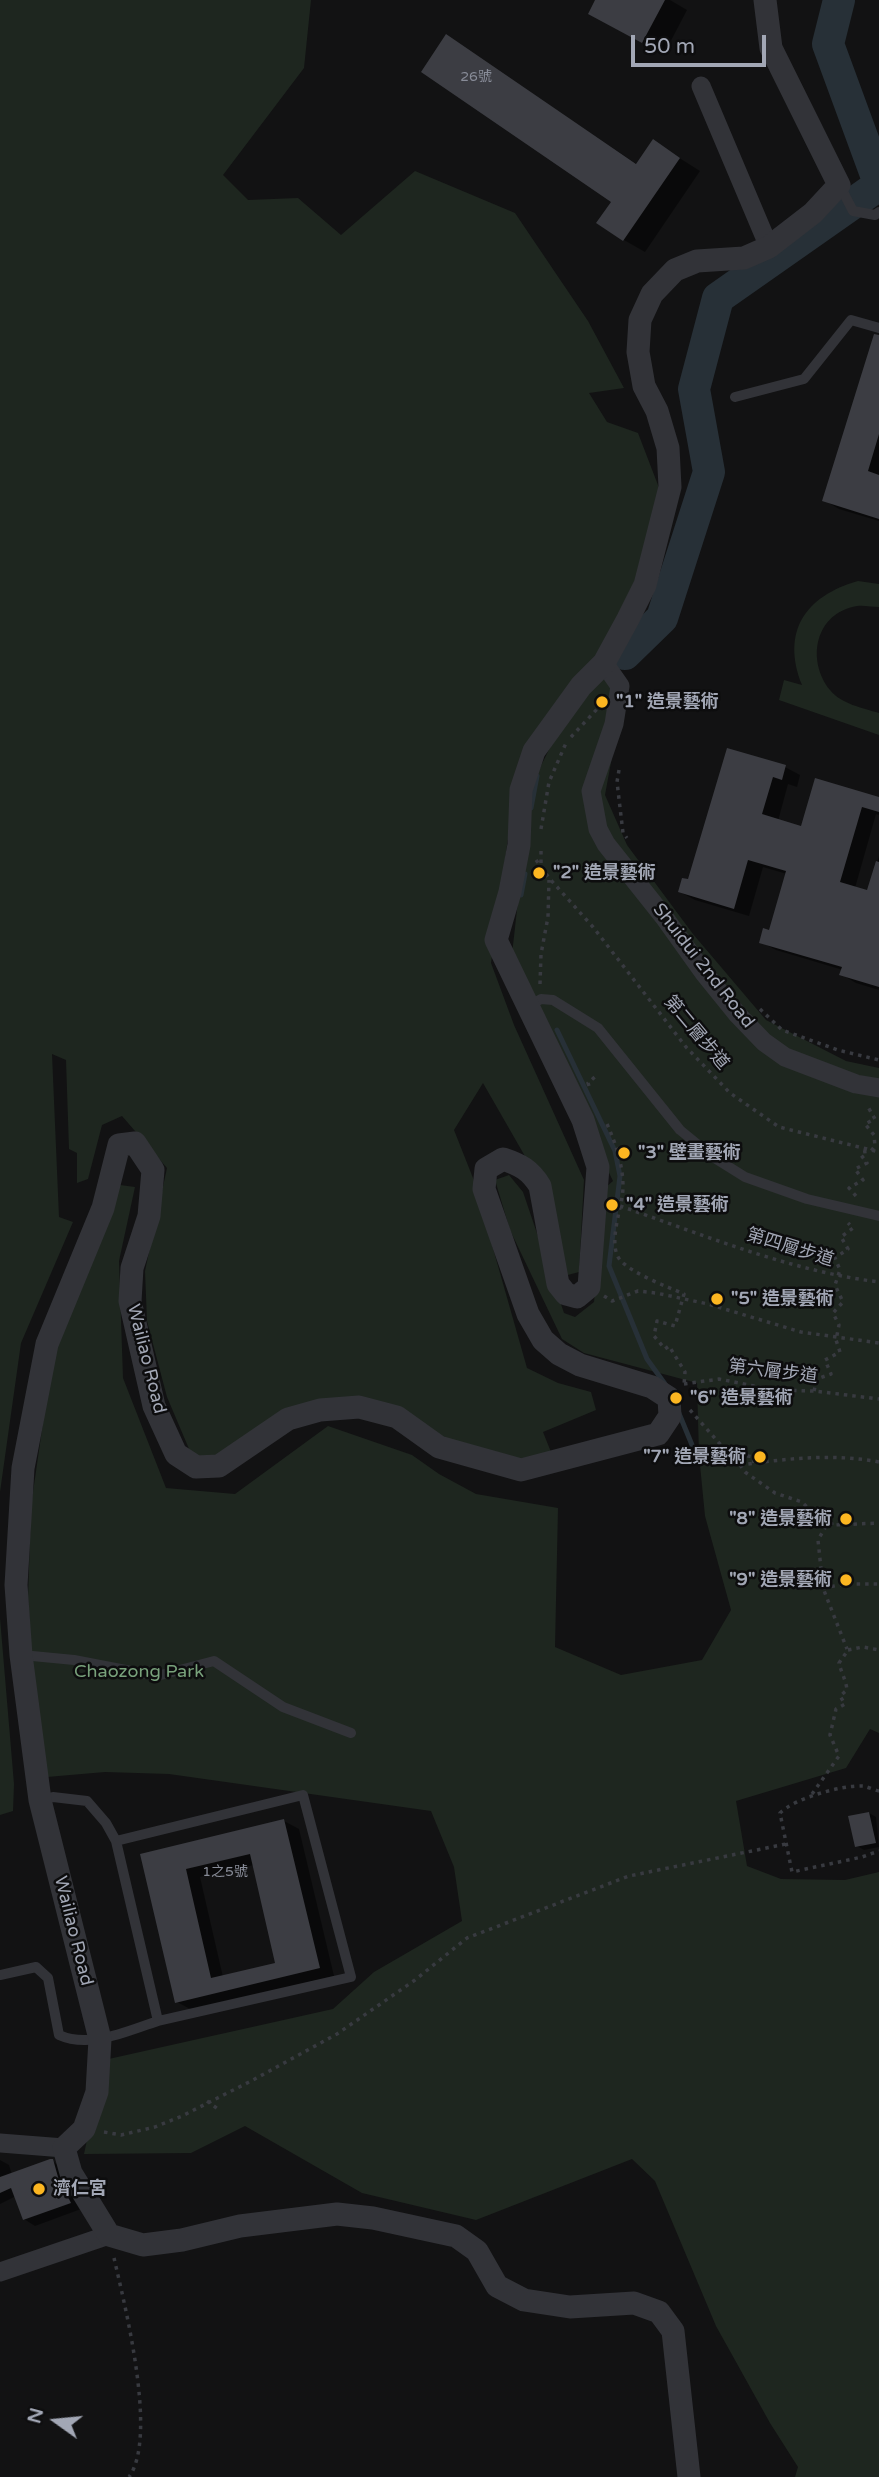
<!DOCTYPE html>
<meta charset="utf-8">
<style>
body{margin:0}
#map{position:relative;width:879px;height:2477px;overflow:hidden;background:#121213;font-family:"Varela Round",sans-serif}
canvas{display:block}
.north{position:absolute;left:21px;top:2386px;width:70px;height:70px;-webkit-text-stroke:5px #0d0d0e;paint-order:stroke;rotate:285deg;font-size:19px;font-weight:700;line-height:28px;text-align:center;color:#a2a7b5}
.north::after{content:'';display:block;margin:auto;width:24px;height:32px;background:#a2a7b5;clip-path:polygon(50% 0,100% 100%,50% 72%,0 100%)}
.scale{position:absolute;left:631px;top:35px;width:135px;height:32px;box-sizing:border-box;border:4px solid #a2a7b5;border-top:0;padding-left:9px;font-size:21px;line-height:24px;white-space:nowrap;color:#a2a7b5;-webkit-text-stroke:5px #0d0d0e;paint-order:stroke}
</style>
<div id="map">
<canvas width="879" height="2477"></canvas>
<div class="north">N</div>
<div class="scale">50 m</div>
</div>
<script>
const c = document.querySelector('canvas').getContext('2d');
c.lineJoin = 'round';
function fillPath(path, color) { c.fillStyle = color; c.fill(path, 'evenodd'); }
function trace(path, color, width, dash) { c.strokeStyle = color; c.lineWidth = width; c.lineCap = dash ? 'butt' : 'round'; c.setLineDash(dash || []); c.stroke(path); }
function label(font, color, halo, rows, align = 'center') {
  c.font = font + ' "Varela Round","Noto Sans TC",sans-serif'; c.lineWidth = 5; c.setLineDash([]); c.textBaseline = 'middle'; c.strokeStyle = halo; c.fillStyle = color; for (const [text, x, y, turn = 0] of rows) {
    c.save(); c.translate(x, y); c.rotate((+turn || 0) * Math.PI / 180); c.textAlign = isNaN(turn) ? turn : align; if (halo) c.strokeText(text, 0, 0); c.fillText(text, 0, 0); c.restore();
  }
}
fillPath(new Path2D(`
 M0 0H311L304 68 223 175 248 200 298 198 341 235 415 171 515 213 588 321 624 388 589 393 607 422 638 433 666 506 638 618 594 674 626 681 605 795 627 845 693 934 766 1020 846 1061 879 1068V1733L870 1729 846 1768 736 1801 747 1866 781 1879 845 1880 879 1872V2477H795L798 2467 770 2423 716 2326 655 2181 632 2159 476 2220 362 2193 245 2126 191 2153 84 2154 104 2060 333 2009 374 1972 462 1921 454 1867 431 1811 169 1774 105 1772 47 1777 32 1661 28 1598 31 1506 54 1346 120 1185 135 1187 119 1261 123 1378 166 1488 235 1494 328 1426 412 1455 439 1474 476 1494 558 1508 555 1647 621 1675 702 1660 731 1610 705 1516 699 1455 697 1383 584 1353 562 1339 510 1230 495 1180 509 1175 523 1192 564 1313 575 1317 594 1302 606 1187 613 1181 546 1044 512 954 531 786 575 697 545 733 509 831 491 963 514 1025 584 1180 579 1272 564 1276 526 1158 483 1083 454 1130 473 1178 527 1368 558 1383 591 1392 596 1410 543 1432 555 1462 471 1455 383 1406 308 1409 234 1465 195 1463 167 1397 147 1321 145 1271 167 1168 122 1116 102 1125 88 1179 77 1183V1153L69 1149 66 1060 52 1054 59 1217 73 1222 21 1343 0 1492Z
 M858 581 879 584V607C872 607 864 605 857 606 815 613 806 660 830 690 841 704 863 708 879 713V735L779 700 784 680 802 685C781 632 805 596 858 581Z
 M0 1618 14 1784 13 1811 0 1815Z`), '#1e261f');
fillPath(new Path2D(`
 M597 0H670L687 10 664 54 611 26Z
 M447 36 638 165 654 142 700 171 645 252 624 240 613 201Z
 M879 353V521L839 509 824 500Z
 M728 750 785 767 800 775 797 787 788 784 778 821 802 828 879 800V815L876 814 855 888 868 893 879 856V990L856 983 841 974 843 970 776 950 761 942 770 932 787 874 763 867 749 916 695 900 680 892 690 881Z
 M869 1813 876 1817 879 1847 864 1850 857 1846Z
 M284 1821 299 1829 334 1976 192 2010 177 2002 142 1855ZM254 1865 277 1964 223 1977 200 1877Z
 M0 2160 9 2165 12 2175 52 2161 63 2168 81 2209 35 2226 24 2219 16 2196 0 2204Z`), '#0007');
trace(new Path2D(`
 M531 808 537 776
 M521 895 525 874
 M557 1030 615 1151 620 1176 609 1266 647 1359 665 1384
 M678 1411 697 1457`), '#273037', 5);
trace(new Path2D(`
 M839 0 828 44 879 183
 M625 654 662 618 709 472 694 389 718 298 879 185`), '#273037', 32);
fillPath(new Path2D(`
 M595 0H665L642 43 588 14Z
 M446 34 636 164 653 139 680 158 623 241 596 223 611 202 421 72Z
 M874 334 879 335V434L868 471 879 475V519L822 501Z
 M727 748 786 765 782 780 773 777 762 814 801 826 815 778 879 797V812L862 807 840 882 867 890 876 861 879 862V987L839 975 842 967 759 943 763 928 769 930 786 871 748 860 734 909 678 892 682 878 688 879Z
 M869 1812 876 1843 855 1847 848 1816Z
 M284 1819 320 1968 175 2003 140 1854ZM250 1854 275 1963 211 1978 186 1869Z
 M50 2159H53L58 2177 71 2203 23 2220 11 2188 0 2193V2177Z`), '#3c3d43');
trace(new Path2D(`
 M571 737 599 707
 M619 770 617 782 623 833 627 838
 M541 829 549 782 566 743
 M536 860 549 878 593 927 686 1047 730 1093 779 1127 879 1152
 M541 863V848
 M540 984 541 954 548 917 549 880
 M760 1009 782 1030 838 1050 879 1060
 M589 1086 588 1083 597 1075
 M607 1124C616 1144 623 1165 623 1187 623 1207 606 1245 621 1261 635 1275 666 1286 684 1294L675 1326 657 1321 654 1336 665 1349 669 1346 685 1372 684 1385
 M856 1196 849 1188 863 1180 855 1169 867 1163 861 1155 862 1152 871 1151 875 1146 874 1135 865 1124 875 1119 868 1107H870
 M620 1206C704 1235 790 1271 879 1282
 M604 1296 612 1301 638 1291 656 1293 708 1304 801 1332 879 1343
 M684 1384 719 1379 774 1390 814 1391 879 1399
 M814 1391 817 1379 831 1374 825 1360 840 1352 836 1340 839 1325 833 1313 843 1302 835 1285 840 1270 835 1258 848 1249 841 1237 853 1228 848 1223
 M690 1410 727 1452 753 1457 754 1463
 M740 1465C785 1459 833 1453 879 1462
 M740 1465 745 1472 775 1493 802 1502 813 1513 831 1521 832 1525
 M811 1526 879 1523
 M826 1526 818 1540 823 1588 847 1649
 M823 1588 845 1584H879
 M848 1650 863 1647 879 1650
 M879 1791C874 1790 868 1787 863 1786 842 1785 795 1798 780 1813L792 1872 862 1857 879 1851
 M812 1794 839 1756 830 1735 836 1709 845 1704 840 1696 847 1690C846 1680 841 1672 839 1663L848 1650
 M207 2101 218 2109
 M104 2132 121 2135 155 2127 182 2116 253 2080 337 2034 415 1980 467 1938 629 1876 786 1844
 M114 2258C125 2306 158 2437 129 2477`), '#383a40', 3.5, [3.5, 5]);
trace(new Path2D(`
 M840 186 853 211 875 215 879 212
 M735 397 804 379 851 320 879 328
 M529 1006 541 999 553 1000 598 1028 680 1130 713 1157 745 1177 807 1199 879 1216
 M22 1655 74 1660 157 1676 214 1661 283 1707 351 1733
 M41 1800 53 1797 87 1801 106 1823 116 1841 158 2021 351 1977 303 1795 116 1841
 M0 1975 36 1967 48 1978 59 2035C90 2049 127 2031 158 2021`), '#323338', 10);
trace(new Path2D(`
 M701 86 769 247
 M604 663 620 686 614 724 591 791 598 829 606 844 664 917 704 973 738 1015 764 1042 785 1057 856 1084 879 1088
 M0 2143 64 2148
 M0 2272 109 2235`), '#323338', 19);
trace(new Path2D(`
 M689 2477 673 2331 659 2312 634 2303 570 2307 524 2300 497 2286 477 2251 456 2236 373 2218 337 2214 240 2226 182 2240 143 2245 109 2235 71 2173 64 2148 84 2129 97 2092 100 2039 40 1800 21 1655 16 1585 23 1468 47 1344 103 1208 119 1145 135 1143 153 1170 149 1216 132 1268 130 1301 154 1406 176 1454 196 1467 219 1466 288 1419 320 1410 359 1407 397 1417 439 1447 521 1470 658 1434 670 1416 669 1398 652 1387 580 1365 559 1354 543 1340 528 1314 484 1189 486 1169 503 1159C521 1165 530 1170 540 1186L558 1284 566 1294 577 1297 589 1287 598 1167 583 1120 496 940 510 892 519 845 521 790 534 751 581 686 604 663 628 619 645 585 670 487 668 448 657 411 644 386 638 352 640 320 652 294 675 270 697 261 744 258 769 247 813 213 839 185 771 48 765 0`), '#323338', 23);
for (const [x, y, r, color] of [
 [602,702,7,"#fcb621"],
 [539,873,7,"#fcb621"],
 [624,1153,7,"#fcb621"],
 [612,1205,7,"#fcb621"],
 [717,1299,7,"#fcb621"],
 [676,1398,7,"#fcb621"],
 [760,1457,7,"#fcb621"],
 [846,1519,7,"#fcb621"],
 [846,1580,7,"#fcb621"],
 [39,2189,7,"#fcb621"]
]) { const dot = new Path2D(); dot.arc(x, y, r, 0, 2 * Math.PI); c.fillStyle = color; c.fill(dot); trace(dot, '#0d0d0e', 2.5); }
label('14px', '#888c98', null, [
 ["26號",476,77],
 ["1之5號",225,1872]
]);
label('bold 18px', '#a2a7b5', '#0d0d0e', [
 ["\"1\" 造景藝術",616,702],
 ["\"2\" 造景藝術",553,873],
 ["\"3\" 壁畫藝術",638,1153],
 ["\"4\" 造景藝術",626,1205],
 ["\"5\" 造景藝術",731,1299],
 ["\"6\" 造景藝術",690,1398],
 ["\"7\" 造景藝術",746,1457,"right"],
 ["\"8\" 造景藝術",832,1519,"right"],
 ["\"9\" 造景藝術",832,1580,"right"],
 ["濟仁宮",53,2189]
], 'left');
label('18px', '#a2a7b5', '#0d0d0e', [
 ["Shuidui 2nd Road",703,966,52],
 ["第二層步道",696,1033,50],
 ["第四層步道",790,1248,17],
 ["Wailiao Road",146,1359,76],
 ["第六層步道",773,1372,7],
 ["Wailiao Road",73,1931,76]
]);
label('18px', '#78a17b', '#0d0d0e', [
 ["Chaozong Park",139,1672]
]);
</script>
